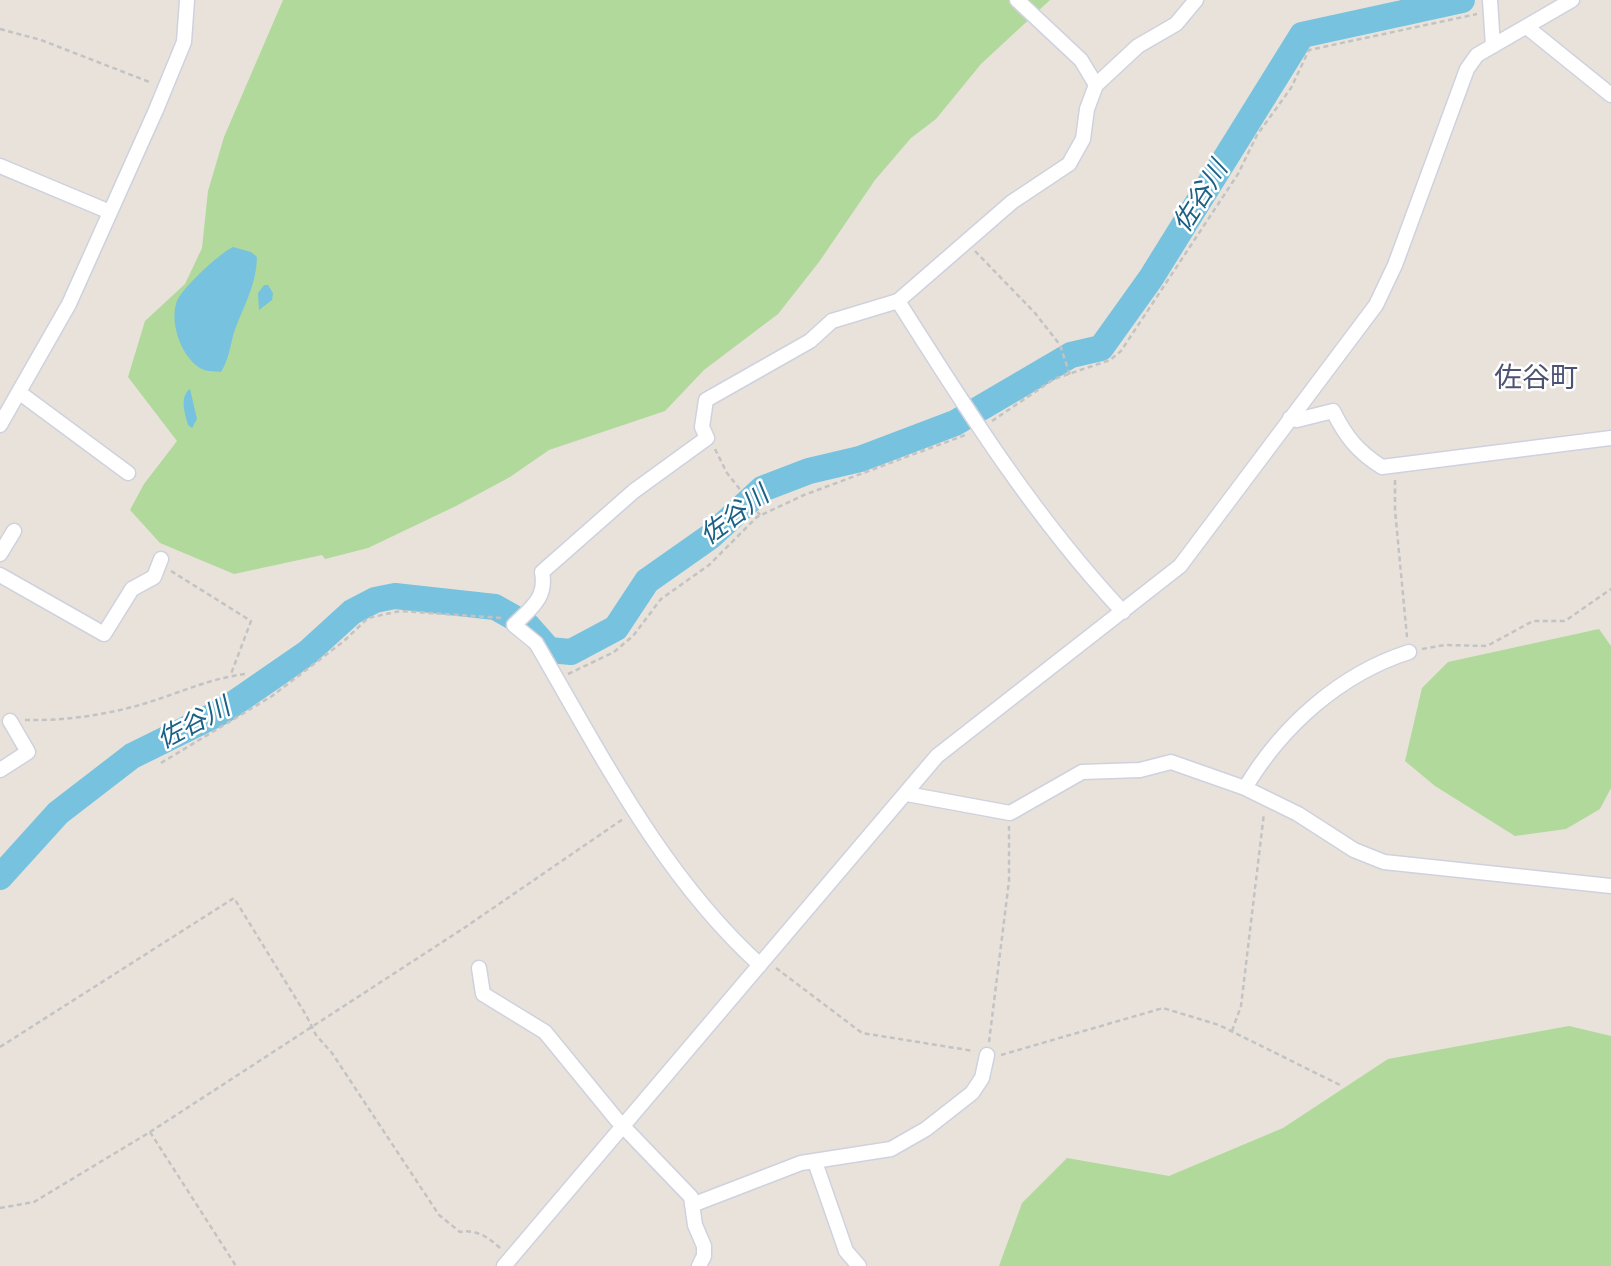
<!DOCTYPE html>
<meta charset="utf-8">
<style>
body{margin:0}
canvas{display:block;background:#e8e2da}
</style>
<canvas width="1611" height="1266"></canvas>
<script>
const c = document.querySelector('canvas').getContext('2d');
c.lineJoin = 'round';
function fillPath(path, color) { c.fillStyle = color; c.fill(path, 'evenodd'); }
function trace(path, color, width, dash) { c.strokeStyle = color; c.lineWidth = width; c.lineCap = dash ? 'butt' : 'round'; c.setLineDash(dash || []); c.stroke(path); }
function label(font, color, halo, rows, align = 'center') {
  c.font = font + ' "PT Sans","Noto Sans JP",sans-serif'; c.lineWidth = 5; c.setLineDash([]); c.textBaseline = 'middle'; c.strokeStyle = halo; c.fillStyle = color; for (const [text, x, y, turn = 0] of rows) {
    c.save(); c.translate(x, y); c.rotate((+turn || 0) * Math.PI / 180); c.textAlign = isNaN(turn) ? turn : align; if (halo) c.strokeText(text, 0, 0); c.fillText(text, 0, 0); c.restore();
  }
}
fillPath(new Path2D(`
 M283 0H1050L981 64 936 119 911 138 875 180 819 262 778 314 704 370 665 411 549 450 510 477 456 506 368 548 325 559 322 555 234 574 160 543 130 510 144 484 177 441 128 377 145 321 185 284 202 248 208 191 224 137Z
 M1599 629 1611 646V788L1600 809 1566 829 1515 836 1435 786 1405 761 1422 688 1448 662Z
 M1569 1026 1611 1036V1266H999L1022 1203 1067 1158 1169 1176 1283 1128 1388 1059Z`), '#b0d99b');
fillPath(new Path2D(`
 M233 247 251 252 257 257C256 289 242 307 233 336 230 348 228 361 221 372 214 371 206 372 200 368 182 357 170 325 176 304 179 290 220 253 233 247Z
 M264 285H268L273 293 272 300 259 310 258 293Z
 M190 389 197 419 192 428 188 425C185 413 179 397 190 389Z`), '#77c3df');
trace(new Path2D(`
 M0 877 58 813 132 756 223 711 307 653 352 612 375 600 395 596 495 607 527 625 549 650 571 652 616 628 647 581 711 536 762 489 809 471 860 459 955 423 1071 355 1101 348 1151 278 1302 35 1462 0`), '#77c3df', 26);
const minor = new Path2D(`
 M1017 0 1081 60 1096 85
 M1490 0 1493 46
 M1528 28 1611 95
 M0 166 110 212
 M898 301C967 410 1034 517 1123 612
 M20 393 128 473
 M1290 418 1297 420 1333 411C1346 437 1358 452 1382 467L1611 438
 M0 425 69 304 156 110 184 42 187 0
 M0 554 14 531
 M0 575 104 634 132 589 154 577 161 559
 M0 770 28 752 10 721
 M1245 788C1282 726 1340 674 1409 652
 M907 794 1010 813 1082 772 1140 770 1171 762 1245 788 1298 814 1354 850 1384 862 1611 886
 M760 965C662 876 602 756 536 643L514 625C531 608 547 598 542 572L634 491 707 438 702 427 706 400 810 341 832 321 898 301 1012 202 1069 164 1083 139 1087 109 1096 85 1138 46 1176 24 1196 0
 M479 968 483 994 545 1032 617 1120 691 1197 695 1225 704 1246V1256L699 1266
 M815 1162 846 1251 859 1266
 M692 1205 801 1163 891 1149 926 1129 972 1093 982 1078 987 1055
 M504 1266 937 756 1180 566 1376 305 1395 265 1467 69 1477 55 1572 0`);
trace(minor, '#cfd2de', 17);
trace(new Path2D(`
 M0 29 41 40 152 83
 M975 251 1035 313 1060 345 1070 375
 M992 421 1054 379 1110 360 1121 351 1238 174 1257 135 1291 88 1309 50 1477 14
 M715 449 727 473 760 515
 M1395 480V510L1407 637
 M171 571 251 621 231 674
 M1422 649 1445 645 1487 646 1533 621H1565L1611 589
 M568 674 614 652 633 636 661 599 709 565 757 517 804 495 968 434
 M25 720C63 721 106 715 143 704 177 694 210 678 246 674
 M161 763 272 696 344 641 368 618 400 611 502 618
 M776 968 862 1033 974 1051
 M1232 1031 1241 1006 1264 813
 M989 1042 1009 881V826
 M0 1047 234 898 306 1015 316 1035 332 1053 439 1215 460 1232C476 1229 488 1237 500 1248
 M1001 1055 1163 1008 1219 1025 1340 1085
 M150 1132 236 1266
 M0 1208 34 1202 150 1132 464 928 623 819`), '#c3c3c3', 2.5, [5, 3.5]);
trace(minor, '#fff', 14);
label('italic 26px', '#1b6186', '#fff', [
 ["佐谷川",1201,197,-58],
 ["佐谷川",735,516,-37],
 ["佐谷川",194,724,-28]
]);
label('28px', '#4d5372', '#fff', [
 ["佐谷町",1536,379]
]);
</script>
